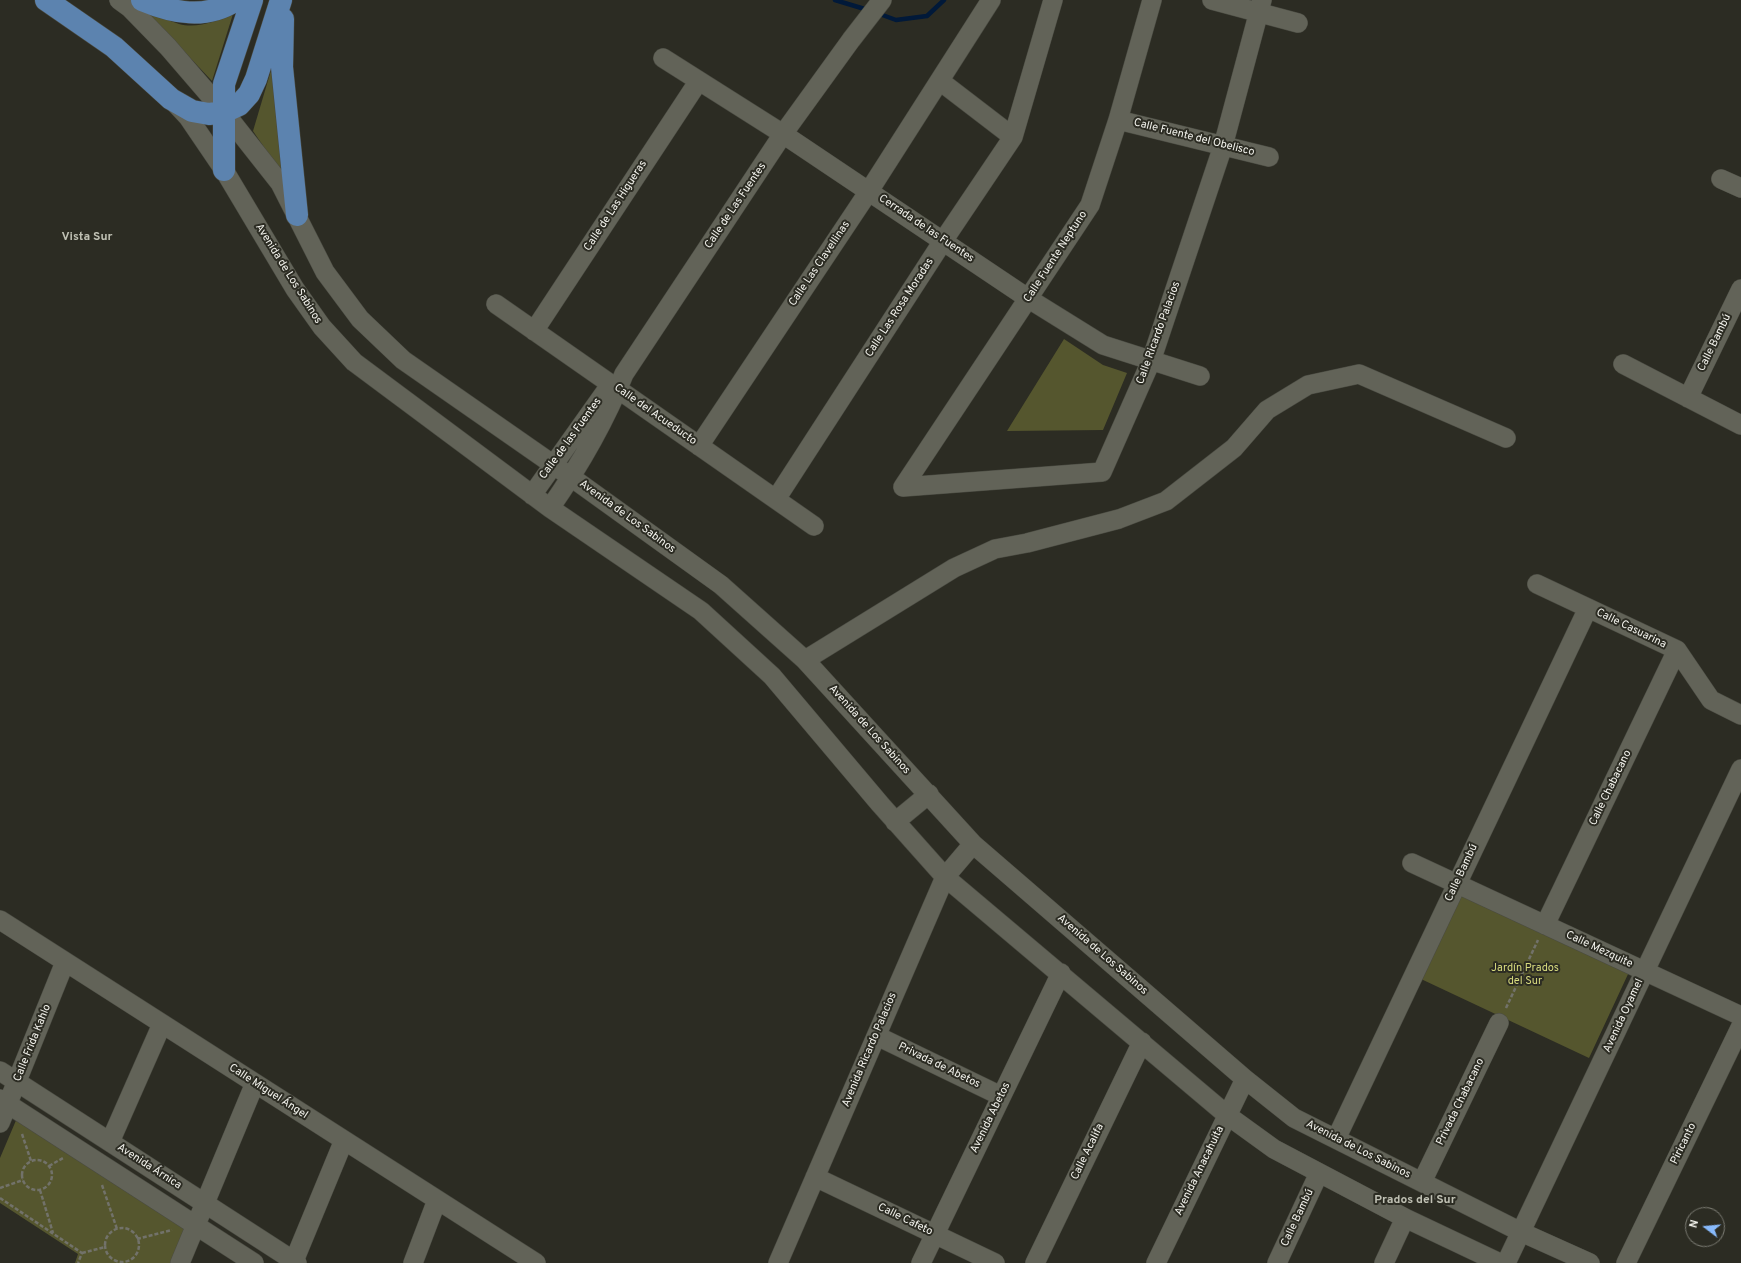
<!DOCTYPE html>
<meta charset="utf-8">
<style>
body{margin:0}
#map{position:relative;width:1741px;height:1263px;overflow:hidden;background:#2c2c23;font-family:Overpass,sans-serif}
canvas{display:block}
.north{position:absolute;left:1685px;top:1207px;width:40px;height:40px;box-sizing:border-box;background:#2c2c23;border:1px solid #7c7c74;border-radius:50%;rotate:286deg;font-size:11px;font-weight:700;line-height:16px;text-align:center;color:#f4f4ee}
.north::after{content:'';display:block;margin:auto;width:14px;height:18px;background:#88bafc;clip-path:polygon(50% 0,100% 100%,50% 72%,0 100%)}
</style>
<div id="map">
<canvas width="1741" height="1263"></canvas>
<div class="north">N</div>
</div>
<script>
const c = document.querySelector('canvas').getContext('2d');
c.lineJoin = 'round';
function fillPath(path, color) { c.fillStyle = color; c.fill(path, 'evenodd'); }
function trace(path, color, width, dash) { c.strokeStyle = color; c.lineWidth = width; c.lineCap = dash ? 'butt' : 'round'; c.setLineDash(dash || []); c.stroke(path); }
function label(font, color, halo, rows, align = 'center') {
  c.font = font + ' Overpass,sans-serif'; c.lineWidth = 4; c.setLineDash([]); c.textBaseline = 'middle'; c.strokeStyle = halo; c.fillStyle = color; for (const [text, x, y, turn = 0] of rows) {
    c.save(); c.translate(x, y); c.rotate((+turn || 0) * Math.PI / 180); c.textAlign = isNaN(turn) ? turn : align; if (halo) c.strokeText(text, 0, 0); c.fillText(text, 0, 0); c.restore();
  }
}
fillPath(new Path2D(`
 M144 9C155 14 167 20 179 24 197 29 217 21 233 14L212 81Z
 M275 57 285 178 253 131Z
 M1064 339 1103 365 1127 373 1103 430 1007 431Z
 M1461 893 1629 972 1589 1058 1421 979Z
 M17 1118 180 1221 185 1232 172 1263H75L78 1254 0 1203V1158Z`), '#55562e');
trace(new Path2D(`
 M835 0 868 10
 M877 13 896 20 927 16 944 0`), '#011939', 4.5);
const minor = new Path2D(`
 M119 0 130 8 168 47 224 112 280 183 325 272 360 319 403 360 571 477 721 585 805 660 973 844 1245 1079 1294 1118 1521 1232 1590 1263
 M1212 0 1298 23
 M663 58 783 134 1029 299 1103 345 1200 376
 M940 81 1013 137
 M174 102 188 117 224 170 295 289 322 327 354 362 550 508 701 611 772 676 880 804 945 877 1227 1115 1274 1149 1405 1218 1500 1263
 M1118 120 1269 157
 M1721 179 1741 188
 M496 304 814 526
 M534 331 698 82
 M1623 364 1741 425
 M1688 398 1741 289
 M699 446 869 191 991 0
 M903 487 1102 472 1151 361 1223 146 1262 0
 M903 487 1090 205 1118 120 1152 0
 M532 495 608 388
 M776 499 943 241 1013 137 1053 0
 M550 508C578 468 606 419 624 374L783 134 851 40 882 0
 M1537 584 1677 650 1711 700 1741 715
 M805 660 954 568 995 549 1027 543 1119 519 1166 501 1234 448 1267 410 1308 385 1359 374 1506 438
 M895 822 929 794
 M1412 863 1741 1016
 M0 920 536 1263
 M1545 925 1677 650
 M877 1036 1001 1096
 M0 1071 297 1263
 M0 1099 254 1263
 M0 1123 65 962
 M1336 1139 1588 608
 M110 1142 162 1024
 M815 1177 995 1263
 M1422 1182 1499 1023
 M294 1261 344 1140
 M180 1263 255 1083
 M413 1263 437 1200
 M778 1263 945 877 973 844
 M921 1263 1061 973
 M1035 1263 1142 1042
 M1156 1263 1245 1079
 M1277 1263 1319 1173
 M1384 1263 1405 1218
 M1506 1263 1741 769
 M1626 1263 1741 1026`);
const major = new Path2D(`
 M46 0 114 47 171 99 192 111 209 114 224 112 239 105 249 94 256 79 281 0
 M142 0C173 13 206 20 236 0
 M283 19 282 67 297 215
 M224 170V84L252 0`);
trace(minor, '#4a4b42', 20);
trace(major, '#4a4b42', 23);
trace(new Path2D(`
 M1506 1008 1538 940
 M22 1134 31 1161
 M22 1175a15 15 0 1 1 30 0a15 15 0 1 1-30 0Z
 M49 1166 63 1158
 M102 1185 117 1229
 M0 1188 23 1180
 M40 1190 53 1233
 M0 1198 82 1253 78 1263
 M105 1245a17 17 0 1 1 34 0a17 17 0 1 1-34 0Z
 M137 1239 172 1230
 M82 1253 105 1247`), '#72726a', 2.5, [4, 2]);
trace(minor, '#626358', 19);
trace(major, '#5c83af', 22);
label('11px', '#f4f4ee', '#2c2c23', [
 ["Calle Fuente del Obelisco",1194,138,14],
 ["Calle de Las Higueras",616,206,-57],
 ["Calle de Las Fuentes",736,206,-56],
 ["Cerrada de las Fuentes",926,229,34],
 ["Calle Fuente Neptuno",1056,257,-57],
 ["Calle Las Clavellinas",820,264,-56],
 ["Avenida de Los Sabinos",288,274,58],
 ["Calle Las Rosa Moradas",900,308,-57],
 ["Calle Ricardo Palacios",1159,333,-70],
 ["Calle Bambú",1715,343,-64],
 ["Calle del Acueducto",655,415,35],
 ["Calle de las Fuentes",571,439,-54],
 ["Avenida de Los Sabinos",627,517,36],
 ["Calle Casuarina",1631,629,26],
 ["Avenida de Los Sabinos",869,730,48],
 ["Calle Chabacano",1611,788,-64],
 ["Calle Bambú",1462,873,-65],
 ["Calle Mezquite",1599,950,25],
 ["Avenida de Los Sabinos",1102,955,41],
 ["Avenida Oyamel",1624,1016,-65],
 ["Calle Frida Kahlo",33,1043,-68],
 ["Avenida Ricardo Palacios",870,1050,-67],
 ["Privada de Abetos",939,1066,26],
 ["Calle Miguel Ángel",268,1092,33],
 ["Privada Chabacano",1461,1102,-64],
 ["Avenida Abetos",991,1118,-64],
 ["Piricanto",1684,1144,-64],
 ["Avenida de Los Sabinos",1358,1150,27],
 ["Calle Acalifa",1088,1152,-64],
 ["Avenida Árnica",149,1167,33],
 ["Avenida Anacahuita",1200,1171,-64],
 ["Calle Bambú",1298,1218,-65],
 ["Calle Cafeto",905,1220,26]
]);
label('11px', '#d7da7e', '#2c2c23', [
 ["Jardín Prados",1525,969],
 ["del Sur",1525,982]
]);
label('bold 12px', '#c0c1b4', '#2c2c23', [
 ["Vista Sur",87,238],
 ["Prados del Sur",1415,1201]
]);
</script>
